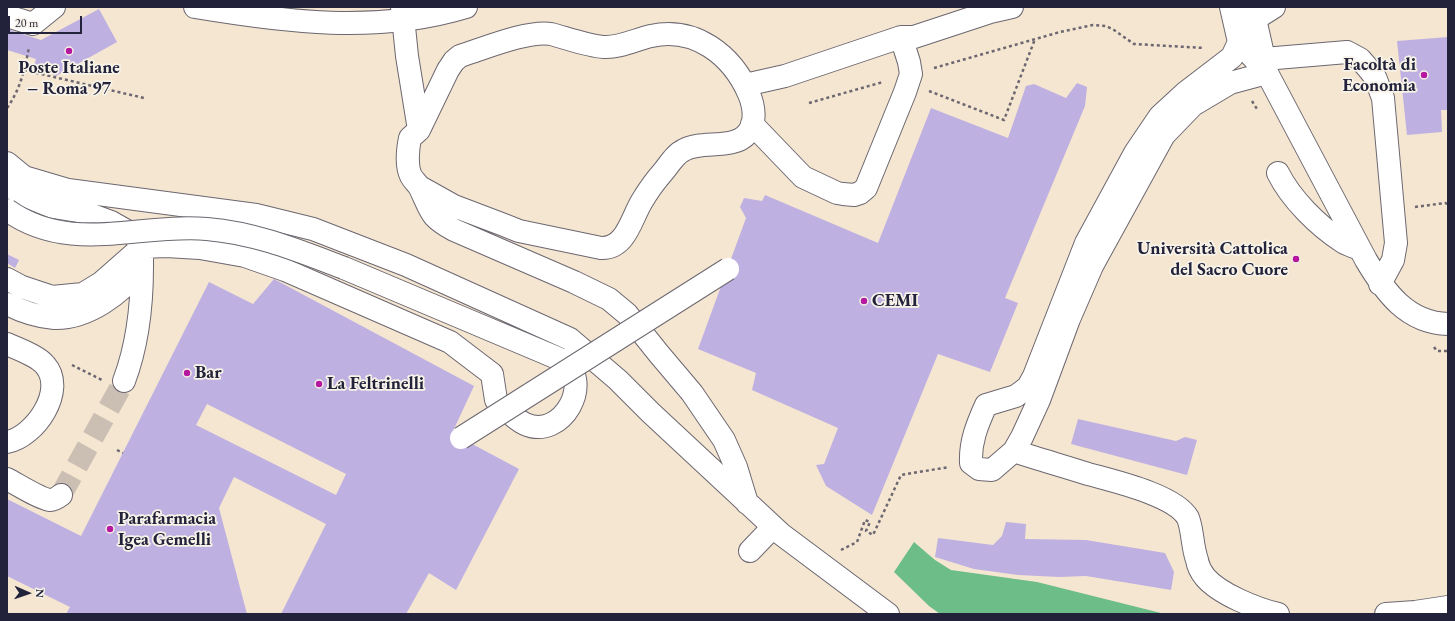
<!DOCTYPE html>
<meta charset="utf-8">
<style>
body{margin:0}
#map{position:relative;width:1455px;height:621px;overflow:hidden;background:#f5e6d1;font-family:"EB Garamond",serif}
canvas{display:block}
.frame{position:absolute;inset:0;border:8px solid #22223b;pointer-events:none}
.north{position:absolute;left:8px;top:573px;width:40px;height:40px;-webkit-text-stroke:3px #f7f3e8;paint-order:stroke;rotate:92deg;font-size:11px;font-weight:700;line-height:16px;text-align:center;color:#22223b}
.north::after{content:'';display:block;margin:auto;width:14px;height:18px;background:#22223b;clip-path:polygon(50% 0,100% 100%,50% 72%,0 100%)}
.scale{position:absolute;left:8px;top:16px;width:74px;height:18px;box-sizing:border-box;border:2px solid #22223b;border-top:0;padding-left:5px;font-size:12px;line-height:14px;white-space:nowrap;color:#22223b;-webkit-text-stroke:3px #f7f3e8;paint-order:stroke}
</style>
<div id="map">
<canvas width="1455" height="621"></canvas>
<div class="frame"></div>
<div class="north">N</div>
<div class="scale">20 m</div>
</div>
<script>
const c = document.querySelector('canvas').getContext('2d');
c.lineJoin = 'round';
function fillPath(path, color) { c.fillStyle = color; c.fill(path, 'evenodd'); }
function trace(path, color, width, dash) { c.strokeStyle = color; c.lineWidth = width; c.lineCap = dash ? 'butt' : 'round'; c.setLineDash(dash || []); c.stroke(path); }
function label(font, color, halo, rows, align = 'center') {
  c.font = font + ' "EB Garamond",serif'; c.lineWidth = 3.5; c.setLineDash([]); c.textBaseline = 'middle'; c.strokeStyle = halo; c.fillStyle = color; for (const [text, x, y, turn = 0] of rows) {
    c.save(); c.translate(x, y); c.rotate((+turn || 0) * Math.PI / 180); c.textAlign = isNaN(turn) ? turn : align; if (halo) c.strokeText(text, 0, 0); c.fillText(text, 0, 0); c.restore();
  }
}
fillPath(new Path2D(`
 M914 542 935 560 951 570 1037 582 1165 614H940L929 606 894 572Z`), '#6cbd88');
fillPath(new Path2D(`
 M99 9 117 42 56 76 34 66 36 59 7 50V29L41 40Z
 M1448 37V110H1441L1442 132 1407 135 1397 41Z
 M1077 83 1087 87 1085 106 1005 298 1018 303 990 372 938 354 872 515 826 486 816 465 824 464 838 428 752 390 756 373 698 349 746 218 740 207 744 198 762 201 765 195 878 243 931 108 1008 138 1026 86 1034 84 1066 98Z
 M7 254 19 260 15 268 7 263Z
 M274 279 474 386 454 429 461 438 519 469 456 590 429 573 406 614H281L326 524 234 477 219 508 247 614H66L70 607 7 576V499L81 536 209 282 253 304ZM207 404 346 474 336 495 196 425Z
 M1078 419 1176 441 1185 437 1197 440 1187 475 1071 444Z
 M1006 522 1026 524 1025 539 1086 540 1165 553 1174 572 1171 590 1086 576 1059 577 1018 575 974 569 935 557 938 538 993 545 1002 536Z`), '#bfb0e2');
trace(new Path2D(`
 M61 495 124 381`), '#cbbfb3', 22, [22, 11]);
const minor = new Path2D(`
 M402 7 407 56 419 130
 M1231 7 1239 42 1267 73 1366 260C1385 292 1407 323 1448 324
 M1253 7 1255 19 1267 72
 M7 16 33 24 54 7
 M1255 19 1274 7
 M1239 42 1232 57 1185 93 1160 116 1135 153 1086 243 1034 376 1028 387 1016 396 986 405C977 425 970 442 971 463L979 469 992 470 1014 451 1022 437 1039 400 1069 319 1092 266 1164 135 1193 105 1230 83 1267 73
 M1264 59 1347 52 1360 59 1367 67 1375 77 1383 98 1396 243 1393 260 1380 284
 M745 85 785 76 901 37H914L990 12 1012 7
 M752 124 803 177 837 193 843 194 854 195 860 193 866 188 905 92 911 74 909 62 901 37
 M7 163 24 177 68 190 256 215 313 229 406 265 570 339 618 380 651 413 781 534 888 614
 M1278 173C1291 199 1318 226 1343 242 1348 245 1354 247 1360 249
 M7 184 21 194 53 207 84 212 111 222 134 235 142 247V267C122 293 88 319 54 318 38 317 21 311 7 304
 M420 187 454 206 504 225 519 231 601 248C626 249 631 219 642 201 648 191 655 181 663 172 669 165 675 154 684 150 701 140 733 150 747 134 757 123 754 106 749 94 732 55 695 26 651 36 637 39 619 48 604 47 588 46 566 38 551 34 528 30 483 49 460 56L454 61 448 70 419 130 410 138C408 148 406 166 411 176 413 180 418 184 420 188 432 213 429 216 454 230L574 282 609 299 627 314 659 354 692 393 724 440 736 467 747 503
 M7 279 22 287 52 297 83 294 101 283 142 247 166 246 200 248 245 256 285 270 450 342 492 374 496 400C505 408 514 419 525 424 562 441 595 381 562 360L344 268
 M7 344C18 349 38 356 45 365 67 390 35 437 7 442
 M124 381C138 344 142 307 142 267
 M1014 451C1038 459 1063 466 1088 474 1113 481 1175 495 1188 518 1193 531 1192 546 1197 560 1198 566 1201 572 1205 577 1219 594 1257 609 1278 614
 M7 479C17 484 40 499 50 500 54 500 57 498 61 495
 M750 551 773 527
 M1386 614 1415 612 1448 607`);
const major = new Path2D(`
 M195 7C285 22 377 34 466 7`);
trace(minor, '#6c6770', 24);
trace(major, '#6c6770', 24);
trace(new Path2D(`
 M934 68 1060 32 1093 25 1106 26 1114 30 1134 44 1204 48
 M24 70 144 98
 M929 91 1004 120 1035 39
 M1252 101 1257 109
 M809 103 883 82
 M7 108C20 90 25 69 29 47
 M1415 207 1445 203 1448 204
 M1434 347 1437 351H1448
 M72 365 102 380
 M117 450 123 453
 M841 550 857 542 865 520 870 522 866 531 873 535 901 475 949 467`), '#6c6770', 2.5, [3, 3]);
trace(minor, '#fff', 22);
trace(major, '#fff', 22);
const minorBridge = new Path2D(`
 M7 210C70 255 138 223 207 229 256 233 299 251 344 268
 M461 438 728 269`);
trace(minorBridge, '#6c6770', 24, []);
trace(minorBridge, '#fff', 22);
for (const [x, y, r, color] of [
 [69,51,4,"#b5179e"],
 [1424,75,4,"#b5179e"],
 [1296,259,4,"#b5179e"],
 [864,301,4,"#b5179e"],
 [187,373,4,"#b5179e"],
 [319,384,4,"#b5179e"],
 [110,529,4,"#b5179e"]
]) { const dot = new Path2D(); dot.arc(x, y, r, 0, 2 * Math.PI); c.fillStyle = color; c.fill(dot); trace(dot, '#f7f3e8', 1.5); }
label('bold 18px', '#22223b', '#f7f3e8', [
 ["Facoltà di",1416,65,"right"],
 ["Economia",1416,86,"right"],
 ["Poste Italiane",69,68,"center"],
 ["– Roma 97",69,89,"center"],
 ["Università Cattolica",1288,249,"right"],
 ["del Sacro Cuore",1288,270,"right"],
 ["CEMI",872,301],
 ["Bar",195,373],
 ["La Feltrinelli",327,384],
 ["Parafarmacia",118,519],
 ["Igea Gemelli",118,540]
], 'left');
</script>
